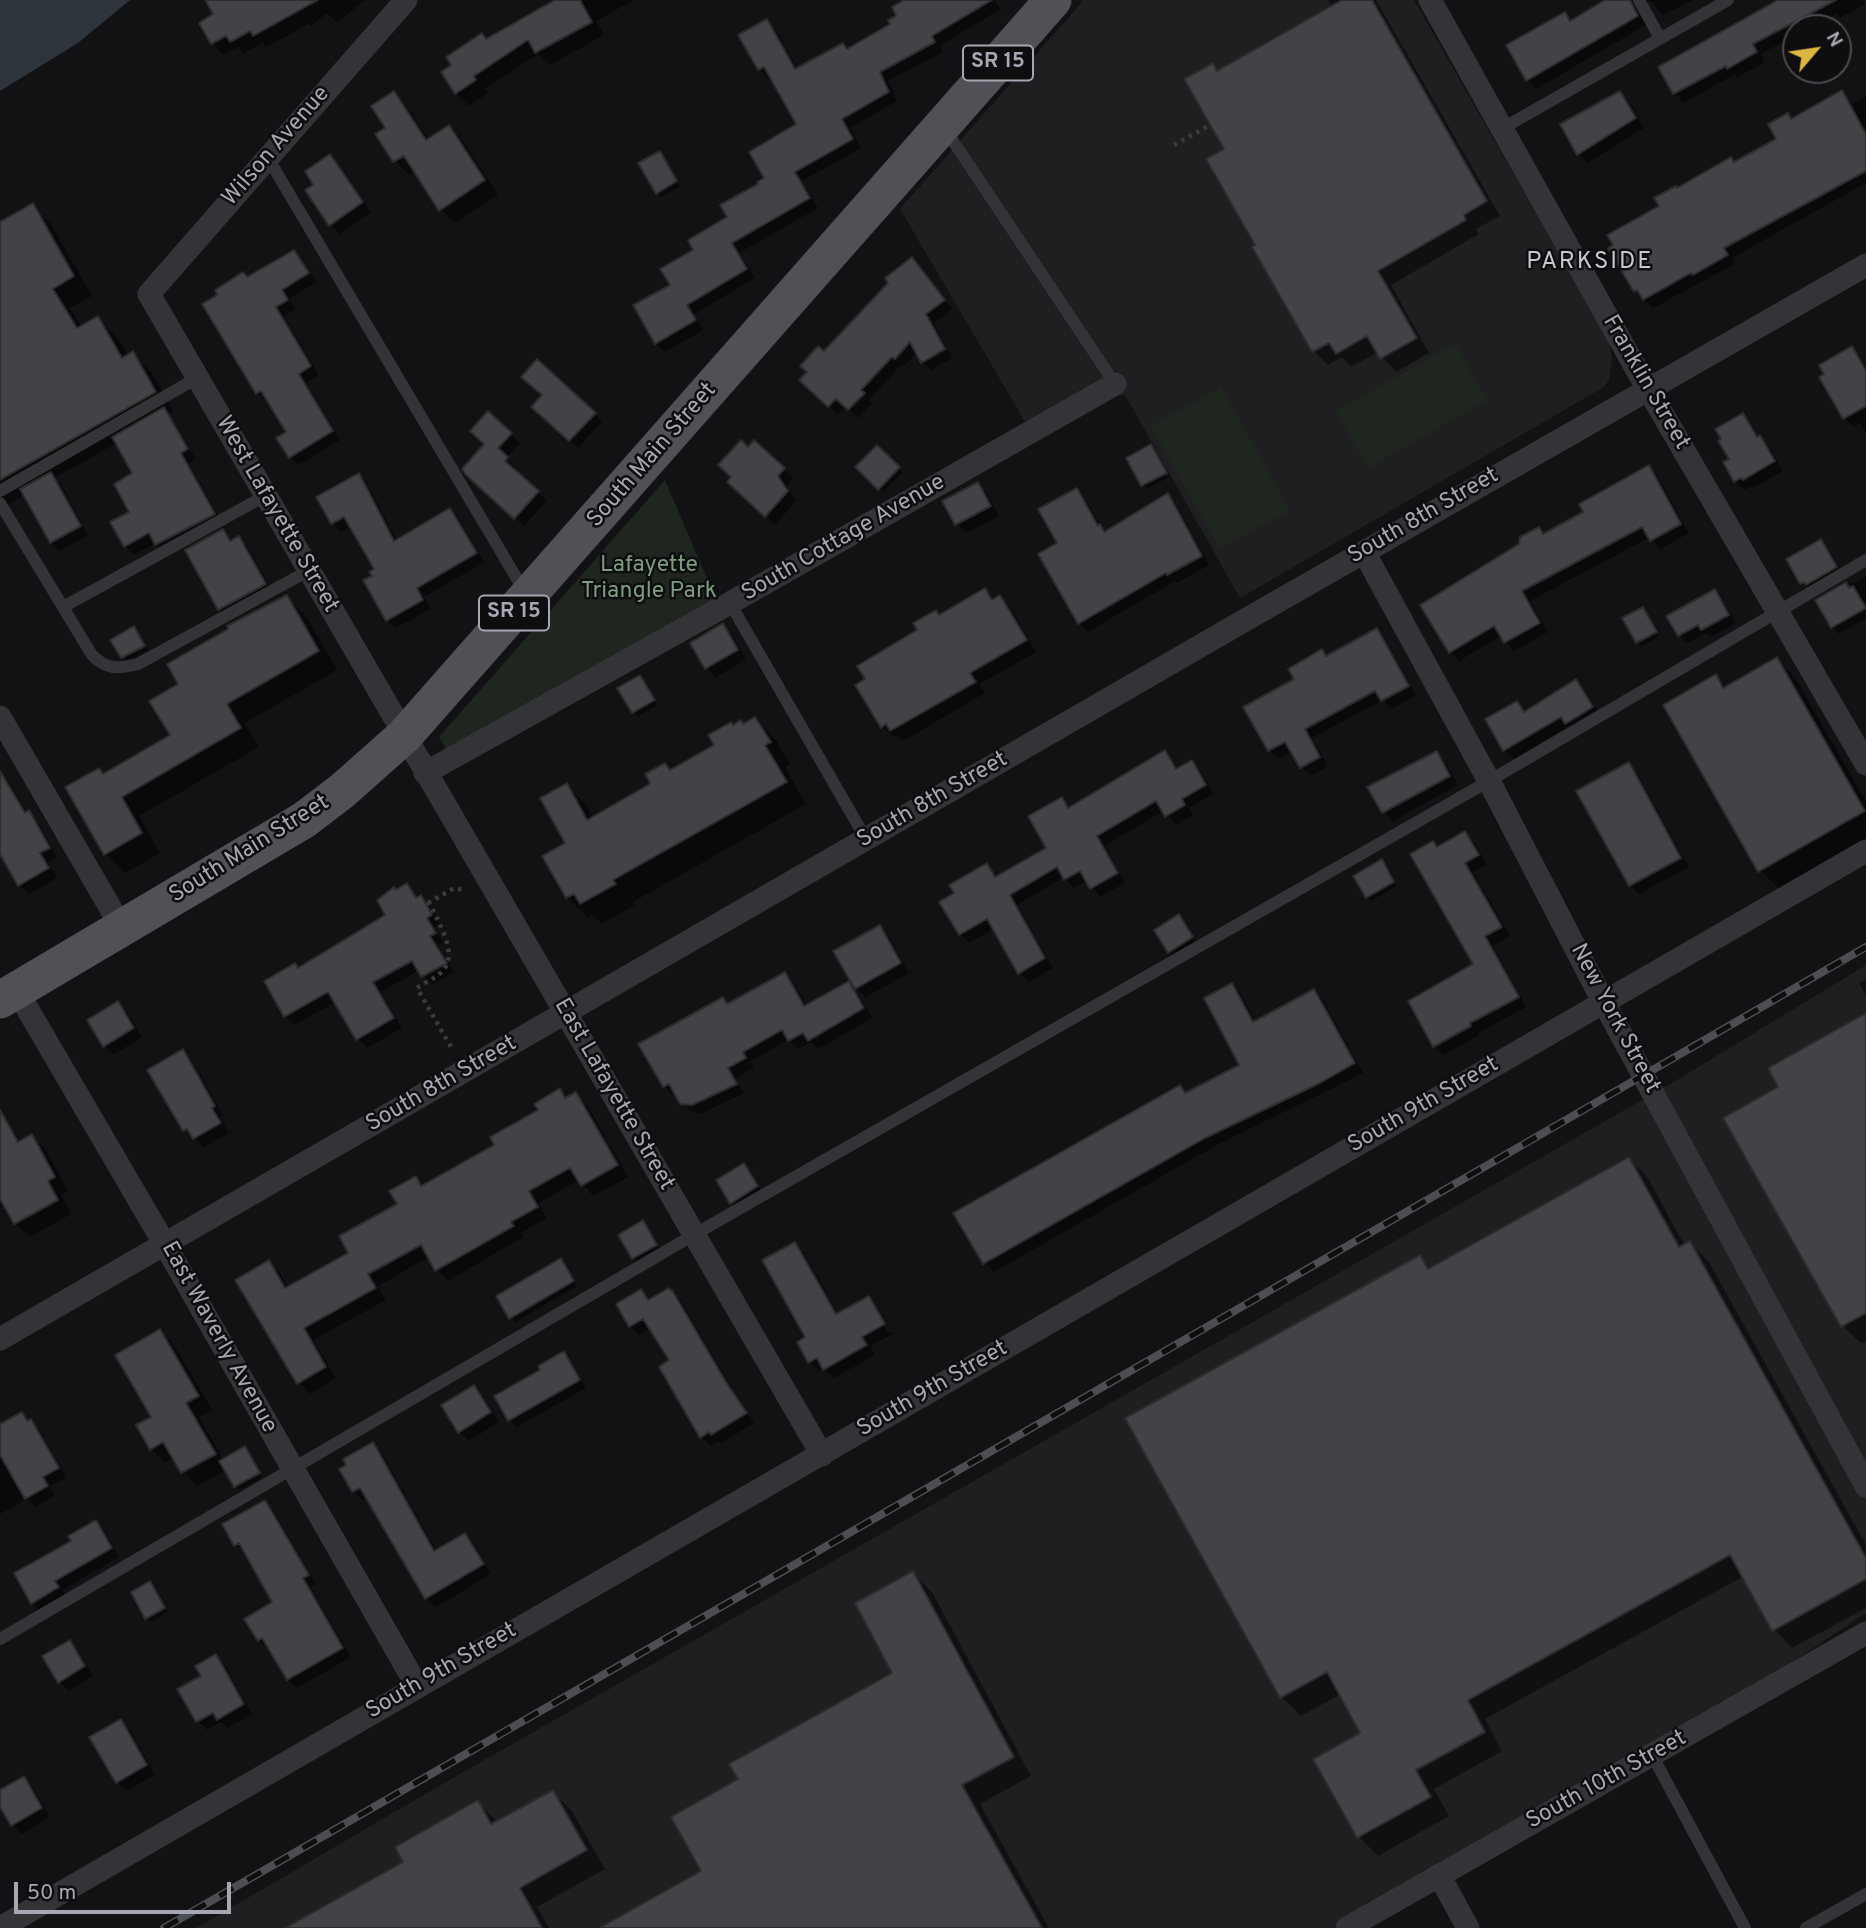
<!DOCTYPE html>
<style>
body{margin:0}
#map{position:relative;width:1866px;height:1928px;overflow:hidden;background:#121214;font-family:Overpass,sans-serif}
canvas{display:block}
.north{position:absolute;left:1782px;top:14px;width:70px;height:70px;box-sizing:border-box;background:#0e0d0f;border:2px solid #4a4b51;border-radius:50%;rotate:61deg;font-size:19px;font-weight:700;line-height:28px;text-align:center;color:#a5a8b3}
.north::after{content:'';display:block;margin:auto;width:24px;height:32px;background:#dfb63f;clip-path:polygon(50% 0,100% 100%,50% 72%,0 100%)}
.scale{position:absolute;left:14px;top:1882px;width:217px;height:32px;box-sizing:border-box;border:4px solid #a5a8b3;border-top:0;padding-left:9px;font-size:21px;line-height:24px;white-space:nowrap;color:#a5a8b3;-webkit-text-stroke:5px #0e0d0f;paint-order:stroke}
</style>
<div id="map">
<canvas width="1866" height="1928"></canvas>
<div class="north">N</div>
<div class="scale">50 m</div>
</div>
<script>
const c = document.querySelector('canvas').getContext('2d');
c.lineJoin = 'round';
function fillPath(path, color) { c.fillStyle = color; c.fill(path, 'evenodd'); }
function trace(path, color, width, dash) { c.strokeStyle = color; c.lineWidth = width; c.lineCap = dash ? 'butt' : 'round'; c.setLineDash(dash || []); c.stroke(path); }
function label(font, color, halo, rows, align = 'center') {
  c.font = font + ' Overpass,sans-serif'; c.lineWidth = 5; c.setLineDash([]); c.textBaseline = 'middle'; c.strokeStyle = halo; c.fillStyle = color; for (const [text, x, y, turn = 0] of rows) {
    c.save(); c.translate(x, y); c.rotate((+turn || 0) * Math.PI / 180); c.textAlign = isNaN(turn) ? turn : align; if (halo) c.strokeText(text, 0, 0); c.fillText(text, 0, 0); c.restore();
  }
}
fillPath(new Path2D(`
 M1084 0H1414L1608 339 1612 358 1609 380 1604 387 1240 598 1125 395 1078 396 1027 425 900 209Z
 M1866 965V1613L1652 1755 1347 1928H196L458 1775 1672 1083Z`), '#1f1f21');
fillPath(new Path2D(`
 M1455 344 1487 400 1368 468 1336 411Z
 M1221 387 1290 510 1220 549 1151 426Z
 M665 480 717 602 446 749 439 737Z`), '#1f2620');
fillPath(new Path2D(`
 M0 0H130L78 43 0 91Z`), '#2d343b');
fillPath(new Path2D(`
 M220 0H365L337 23 327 13 311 26 309 24 266 47 262 43 243 53 238 47 224 55 212 43Z
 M554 0H634L596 21 604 35 550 65 538 54 485 89 488 93 469 106 456 93 443 73 487 40 555 2Z
 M907 0H994L1000 9 940 46 943 52 888 81 897 101 850 128 861 148 802 181 818 208 739 253 755 278 694 314 703 330 665 352 656 343 672 285 696 250 767 179 799 125 771 77 768 78 759 69 766 21 776 30 798 70 848 50 892 24Z
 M1328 0H1376L1500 216 1476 229 1479 234 1391 285 1429 353 1396 372 1378 352 1351 367 1342 357 1328 365 1314 351 1254 247 1258 245 1227 150 1212 65 1219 72 1332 7Z
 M1609 0H1693L1663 15 1651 1H1643L1639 11 1646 25 1536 89 1527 80 1565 15 1572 22Z
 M1783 0H1863L1865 4 1840 18 1836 14 1809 28H1796V35L1761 54 1765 62 1738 77 1735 74 1684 103 1675 93 1661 68Z
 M1620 93 1629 102 1644 128 1587 163 1578 154Z
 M1841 93 1852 104 1866 96V183L1732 258 1735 264 1653 308 1635 291 1611 248 1661 207 1678 190 1735 164 1779 140 1788 115 1793 120Z
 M394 94 408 108 429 140 449 127 463 141 498 195 454 223 440 209 416 171 409 175 395 161 377 135 388 128Z
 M330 157 339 166 371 212 340 234 331 224 316 185Z
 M663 157 680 186 661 197 657 193Z
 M32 206 51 224 92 296 70 308 82 327 98 318 117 337 128 356 133 354 151 372 173 411 169 414 196 459 189 463 222 523 166 553 156 543 134 555 125 546 132 512 135 474 117 443 54 478 60 483 88 535 60 551 51 542 25 495 0 509V224Z
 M294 252 317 282 289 299 295 309 284 317 319 375 306 383 340 440 298 465 290 456 288 433 269 400 266 401 258 393 248 279Z
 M920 268 952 309 934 323 946 347 923 360 917 352 904 366 902 364 869 400 872 403 858 418 846 406 838 414 802 379 824 354Z
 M1852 349 1866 367V434L1860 423 1853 427 1844 418Z
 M948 350 952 358 931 370 924 363Z
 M544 396 595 414 602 422 578 448 542 415Z
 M1742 415 1751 424 1759 438 1769 446 1783 471 1753 488 1751 486 1745 490 1735 481 1731 460 1723 440Z
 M511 434 520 443 506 458 516 468 513 470 547 501 524 526 467 474Z
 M754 442 793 478 786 486 796 501 775 525 738 491 748 449Z
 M877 447 903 472 883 492 858 467Z
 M1151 447 1169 477 1147 489 1128 459Z
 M1649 468 1658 477 1689 533 1660 549 1650 537 1530 601 1548 632 1514 651 1501 636 1459 661 1450 652 1521 545 1539 530 1544 535 1586 513Z
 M359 475 367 483 397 541 450 511 459 519 484 562 424 597 431 609 396 628 387 620 375 576 376 570 351 526 341 532 333 523 318 498Z
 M978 484 987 493 999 516 966 533 957 524 945 501Z
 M1076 490 1085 499 1106 533 1168 496 1176 504 1209 565 1177 583 1175 581 1088 632 1079 623 1040 555 1060 544Z
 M223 531 233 541 239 538 248 547 274 594 229 618 220 609Z
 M1820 541 1829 550 1845 576 1811 592 1802 582Z
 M1866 576V618L1839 634 1832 627 1848 586Z
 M985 590 995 600 1000 597 1011 608 1036 652 980 684 985 693 903 741 897 735 893 737 882 726 867 679 919 631Z
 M1714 591 1722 599 1736 623 1711 637 1706 633 1687 643 1679 635Z
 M287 597 306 616 337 670 245 723 259 747 139 816 160 853 125 873 106 854 67 788 104 775 172 736 181 685Z
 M1643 609 1659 636 1642 646 1638 642Z
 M723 626 732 635 746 659 716 677 707 668 693 643Z
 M134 628 148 650 127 661 112 640Z
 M1376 631 1385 640 1416 695 1392 709 1383 700 1312 738 1328 766 1311 776 1301 767 1293 751 1278 759 1269 750 1296 680 1322 652 1328 658Z
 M1777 659 1795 678 1866 801V839L1779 889 1760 870 1716 677 1727 688Z
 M640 677 658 705 638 716 619 689Z
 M1576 682 1585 691 1601 716 1575 732 1570 726 1514 759 1505 750 1517 703 1526 713Z
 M755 719 776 740 790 764 785 767 806 804 633 902 635 905 602 924 593 915 588 918 567 897 566 785 587 806 594 818 649 786 665 765 671 771 716 746 734 726H744Z
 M1165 752 1179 769 1191 762 1200 771 1214 794 1189 808 1193 815 1176 825 1164 811 1105 845 1125 883 1100 897 1087 881 1074 888 1064 877 1017 905 1053 968 1029 982 1020 973 995 928 969 943 960 934 957 894 986 865 997 878 1048 848 1062 799 1071 808Z
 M1437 753 1446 762 1458 785 1393 821 1384 812Z
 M1628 764 1637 773 1689 867 1639 894 1630 885Z
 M0 774 9 783 27 813 38 822 57 857 48 862 57 878 29 894 19 885 0 850Z
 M1465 833 1474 842 1487 865 1473 872 1510 936 1493 946 1526 1007 1478 1033 1479 1035 1444 1055 1435 1046 1410 1002 1476 965 1438 848Z
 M1382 861 1397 886 1371 901 1367 897Z
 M407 885 418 899 421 897 430 906 440 924 435 927 443 943 438 945 454 972 432 985 420 970 381 992 402 1028 367 1048 358 1039 336 1002 294 1025 285 1016 299 969 387 916 396 892Z
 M1179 916 1196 942 1173 956 1169 952Z
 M879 927 888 936 909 973 866 997 857 990 836 952Z
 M784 974 794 983 807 1007 849 984 857 991 872 1018 818 1049 812 1042 798 1049 789 1040 750 1061 754 1067 735 1078 744 1093 701 1114 691 1112 676 1093 673 1095 664 1086 723 1000 728 1005Z
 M1866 979V995L1859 983Z
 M1232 985 1241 994 1256 1023 1314 991 1323 1000 1363 1073 1215 1146 994 1272 985 1262 1180 1087 1186 1094 1242 1066Z
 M118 1003 127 1012 142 1037 113 1055 104 1045Z
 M1866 1015V1342L1862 1344 1843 1326 1780 1087Z
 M183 1051 192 1061 223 1115 220 1117 229 1133 204 1147 184 1130Z
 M560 1091 568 1098 576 1094 587 1105 628 1177 593 1196 579 1180 538 1203 547 1218 521 1233 523 1237 448 1281 437 1270 429 1257 378 1286 386 1300 313 1340 336 1378 310 1394 299 1383 269 1262 280 1273 288 1288 351 1254 399 1204 415 1178 424 1187 496 1145 540 1111Z
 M4 1121 22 1142 32 1136 46 1150 68 1191 61 1195 71 1214 30 1237 15 1223 5 1205 0 1208V1123Z
 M1629 1159 1648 1178 1685 1246 1690 1243 1709 1262 1866 1545V1608L1792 1648 1774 1629 1744 1576 1485 1719 1502 1751 1434 1789 1449 1816 1378 1856 1359 1837 1316 1760 1363 1733 1341 1694 1301 1716 1282 1697 1127 1419 1420 1257 1431 1269Z
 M744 1165 761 1191 735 1206 731 1202Z
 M643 1223 660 1249 638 1262 634 1258Z
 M795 1244 804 1253 839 1315 869 1298 878 1307 893 1334 870 1346 875 1355 834 1378 824 1368 819 1371 810 1362ZM873 1306H877L891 1331 888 1333Z
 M565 1264 577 1286 515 1322 499 1297Z
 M641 1291 651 1301 672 1292 681 1301 735 1393 754 1423 722 1443 719 1441 711 1446 702 1437 672 1361 651 1328 639 1335 630 1326Z
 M160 1331 174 1345 212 1410 199 1417 224 1461 245 1449 262 1477 239 1490 226 1470 197 1486 183 1472 174 1457 165 1463 151 1449Z
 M564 1353 571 1361 586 1388 517 1427 509 1420 542 1371Z
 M474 1387 483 1396 499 1422 469 1441 460 1432Z
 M22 1414 40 1431 66 1478 50 1486 55 1495 35 1507 27 1499 0 1514V1427Z
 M373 1444 382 1453 437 1552 465 1535 474 1544 491 1574 436 1607 427 1598 368 1497 363 1500 354 1491 341 1469Z
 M264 1502 273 1510 316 1584 310 1587 351 1657 297 1688 288 1679 270 1647 268 1648 259 1640 274 1603 246 1552 236 1545Z
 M96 1523 105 1532 119 1557 63 1590 67 1597 41 1612 32 1603 73 1542Z
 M913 1573 932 1592 1031 1776 980 1804 1049 1928H603L704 1872 740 1780 895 1674Z
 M150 1583 168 1612 151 1622 147 1618Z
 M69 1642 78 1651 93 1676 69 1691 60 1682Z
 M216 1656 225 1665 252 1714 227 1728 221 1722 207 1730 198 1721 203 1676Z
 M120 1721 130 1730 155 1775 126 1791 117 1782Z
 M23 1778 32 1787 50 1817 22 1834 13 1825 0 1803V1792Z
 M553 1792 572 1811 605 1869 537 1907 549 1928H288L406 1862 478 1802 496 1821Z`), '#0007');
const building = new Path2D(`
 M205 0H318L253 36 250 31 230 42 226 36 211 44 199 23 213 14Z
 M555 0H580L592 22 535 53 528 40 474 76 476 80 455 94 441 72 451 65 446 57 482 33 486 39Z
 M904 0H992L932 36 935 42 880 72 889 92 842 119 853 139 795 172 810 198 732 243 747 269 687 305 696 320 655 344 633 305 670 285 660 269 693 250 688 240 727 217 720 205 758 184 757 182 764 178 749 152 796 124 764 67 758 70 738 35 767 19 795 69 843 43 847 49 890 24 888 20 896 16 892 7Z
 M1342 0H1372L1487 201 1464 215 1466 220 1378 271 1417 338 1380 359 1367 336 1336 354 1329 343 1312 352 1252 247 1255 245 1206 159 1224 149 1184 79 1213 63 1217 71Z
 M1605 0H1630L1638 16 1526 81 1506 45 1565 12 1570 21Z
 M1778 0H1836L1753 44 1757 52 1727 69 1726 66 1673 94 1658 67Z
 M1842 90 1866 134V171L1724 248 1728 255 1693 275 1691 273 1643 300 1637 290 1634 292 1608 248 1613 245 1607 235 1659 206 1654 198 1676 186 1677 188 1731 157 1734 162 1776 139 1768 124 1788 113 1791 119Z
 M394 91 426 140 449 125 485 180 439 211 404 156 393 162 375 134 385 128 371 106Z
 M1620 91 1636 118 1577 155 1560 124Z
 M660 151 677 181 656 194 638 163Z
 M330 154 363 202 329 226 305 190 313 185 305 171Z
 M33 203 74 276 53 289 77 328 98 316 122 358 133 351 156 392 0 480V222Z
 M294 250 309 273 282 290 288 300 276 307 311 366 299 374 333 431 289 458 276 438 286 432 261 391 256 394 202 304 217 295 215 290 243 272 247 277Z
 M912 257 945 300 926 314 945 349 921 363 910 342 895 359 892 357 861 390 865 393 848 410 836 399 828 407 799 380 807 372 800 366 818 346 824 351 888 283 885 278Z
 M1852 346 1866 371V406L1843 419 1819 377 1824 374 1819 365Z
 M537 359 596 413 569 441 531 407 542 395 521 377Z
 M164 407 188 449 181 453 215 514 155 545 149 533 124 547 110 522 129 512 114 484 132 473 112 437Z
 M488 411 512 433 498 448 508 457 505 461 539 491 514 519 466 475 462 469 484 444 470 431Z
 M1743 413 1757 437 1760 435 1775 461 1743 480 1741 478 1734 482 1723 462 1729 459 1718 441 1721 439 1715 429Z
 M741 440 748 447 754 440 785 468 778 476 788 491 765 517 727 482 731 477 718 465Z
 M1151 444 1167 473 1141 486 1126 458Z
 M877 445 900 467 878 490 855 467Z
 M1649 465 1681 524 1650 541 1642 527 1522 591 1540 623 1504 643 1494 626 1449 653 1420 605 1519 544 1520 537 1539 527 1543 534 1583 512 1579 504Z
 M51 472 81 526 50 543 20 489Z
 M359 473 394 541 450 508 477 553 417 588 423 600 386 621 363 580 372 576 369 572 374 569 344 517 331 524 316 497Z
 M978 482 991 506 955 525 942 501Z
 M1077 488 1098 526 1100 524 1104 532 1168 493 1202 556 1167 575 1166 573 1078 624 1038 554 1057 543 1038 509Z
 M223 529 230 541 239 536 266 584 218 610 185 550Z
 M1821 539 1837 567 1806 585 1804 582 1800 584 1786 559Z
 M1846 582 1849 588 1853 586 1866 608 1831 628 1815 600Z
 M985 588 992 600 1000 595 1027 640 970 673 976 682 890 731 886 724 881 728 855 685 865 679 857 666 917 630 913 623 936 610 939 615Z
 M1715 589 1729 615 1701 630 1698 625 1678 636 1666 616Z
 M287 595 319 651 227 704 241 728 122 797 142 833 104 855 65 787 99 768 103 774 170 735 149 701 178 684 167 664 228 629 227 626Z
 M1643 607 1657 632 1636 643 1622 618Z
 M723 623 738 650 705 669 690 643Z
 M134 626 145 646 121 658 110 640Z
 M1377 628 1409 686 1381 701 1375 691 1305 729 1320 757 1300 768 1285 742 1268 751 1243 707 1294 679 1288 669 1322 649 1326 656Z
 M1777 657 1865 811 1758 872 1663 705 1716 674 1723 688Z
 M640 675 655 700 632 713 617 688Z
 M1576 679 1593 707 1565 724 1561 717 1503 751 1485 719 1517 701 1524 712Z
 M755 717 771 742 765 745 787 782 613 880 616 884 580 904 574 894 566 898 542 856 565 843 540 798 567 783 587 820 648 785 650 783 645 774 665 763 670 770 714 745 708 735 731 722 733 725 741 720 743 724Z
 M1165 750 1176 769 1192 760 1206 785 1182 799 1185 805 1165 817 1156 801 1097 836 1118 873 1090 889 1080 871 1064 880 1057 867 1010 895 1045 958 1018 974 987 919 959 935 939 902 954 893 949 885 987 863 995 877 1046 848 1028 816 1062 797 1068 808Z
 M1437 751 1450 776 1382 813 1367 787Z
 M1629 762 1681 858 1629 886 1576 791Z
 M0 771 25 813 29 810 50 848 40 853 49 868 18 886 0 854Z
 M1465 831 1479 855 1465 863 1502 927 1485 936 1519 997 1470 1023 1471 1026 1433 1047 1408 1001 1473 964 1410 854 1433 841 1437 847Z
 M1382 859 1394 882 1366 898 1353 876Z
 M407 883 416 898 421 895 432 915 427 918 436 933 430 936 447 963 421 977 412 961 373 982 394 1018 356 1040 328 992 284 1017 264 981 295 963 298 968 385 915 377 900 394 887 396 890Z
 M1179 914 1193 937 1168 953 1154 930Z
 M880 925 901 963 855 989 833 951Z
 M785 972 804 1006 849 981 864 1008 808 1041 803 1033 788 1041 782 1030 743 1052 746 1058 728 1068 737 1084 692 1105 680 1104 669 1084 663 1087 638 1044 723 997 727 1004Z
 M1232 983 1253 1022 1314 989 1355 1063 1320 1083 1205 1138 983 1264 953 1213 1180 1085 1185 1093 1239 1065 1204 998Z
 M118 1001 134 1028 103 1047 87 1020Z
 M1866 1013V1313L1841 1327 1723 1118 1778 1087 1768 1068Z
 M183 1049 215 1106 212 1108 221 1123 193 1139 187 1129 183 1131 147 1070Z
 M560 1088 565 1098 576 1092 618 1165 581 1186 570 1168 529 1191 538 1207 511 1222 514 1226 435 1271 421 1245 368 1274 376 1288 304 1328 326 1367 297 1384 235 1280 269 1260 285 1288 348 1253 339 1236 397 1204 389 1191 416 1176 421 1186 494 1145 490 1137 538 1110 534 1104Z
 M0 1110 18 1142 32 1134 55 1177 48 1181 58 1200 14 1224 0 1199Z
 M1629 1157 1679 1247 1690 1241 1866 1558V1579L1772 1631 1730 1555 1468 1700 1485 1732 1416 1770 1431 1797 1357 1838 1313 1759 1360 1733 1327 1672 1280 1698 1125 1418 1420 1255 1428 1269Z
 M744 1163 758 1186 730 1204 716 1180Z
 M643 1220 657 1245 632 1259 618 1235Z
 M795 1242 836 1314 869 1296 885 1324 862 1337 867 1345 823 1370 817 1358 808 1363 797 1342 805 1337 762 1260Z
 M561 1258 574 1281 509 1319 496 1296Z
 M669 1288 671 1291 672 1290 726 1382 747 1413 711 1435 709 1432 700 1438 659 1367 669 1360 643 1319 629 1327 616 1304 641 1289 648 1300Z
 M160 1329 199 1396 186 1403 216 1454 181 1473 163 1442 150 1450 136 1425 151 1417 115 1355Z
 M564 1351 580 1380 508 1421 494 1396 540 1370 538 1366Z
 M474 1385 491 1412 458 1433 441 1405Z
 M22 1412 27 1421 31 1419 59 1468 43 1477 48 1486 25 1499 0 1455V1424Z
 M373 1442 434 1551 465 1533 484 1564 425 1599 360 1488 352 1492 339 1469 346 1465 343 1459Z
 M245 1446 260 1473 234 1487 219 1461Z
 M265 1500 309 1575 303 1578 343 1648 287 1680 262 1638 258 1641 244 1619 272 1602 239 1543 234 1546 222 1524Z
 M96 1520 112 1548 55 1581 59 1587 31 1604 14 1573 71 1541 68 1536Z
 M913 1571 1014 1757 962 1785 1042 1928H599L701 1871 671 1817 738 1779 729 1764 892 1673 855 1603Z
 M150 1581 165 1608 145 1619 131 1592Z
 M70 1640 85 1666 58 1683 42 1656Z
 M216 1654 244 1704 217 1720 213 1713 196 1722 177 1689 201 1676 195 1666Z
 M121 1719 147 1765 116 1783 89 1737Z
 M24 1776 42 1808 11 1826 0 1807V1790Z
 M553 1790 587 1850 520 1888 542 1928H285L403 1862 395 1847 478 1800 491 1824Z`);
fillPath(building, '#424247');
trace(building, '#2d2d30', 2);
trace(new Path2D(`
 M1174 145 1210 125
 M428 902C437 918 458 952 444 969 439 977 425 982 417 988L451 1047
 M428 903 454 888 464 890`), '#3a3b3f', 4.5, [3.5, 5]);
trace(new Path2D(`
 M1639 0 1660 38
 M1503 128 1728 0
 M945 129 1115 384
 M268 158 526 594
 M0 491 197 378
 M0 503 92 655C107 670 118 669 138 664L308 571
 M730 603 866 839
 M63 607 265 496
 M0 1639 709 1226 1489 781 1866 560
 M1652 1755 1745 1928
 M1806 1928 1866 1894`), '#343438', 12);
trace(new Path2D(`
 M406 0 149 294 822 1455
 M1430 0 1633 363 1866 764
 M1364 552 1489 781 1604 1003 1866 1486
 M0 717 122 928
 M425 773 730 603 1115 384
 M17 991 164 1243 417 1686
 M0 1339 1247 619 1866 265
 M1439 1875 1468 1928
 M0 1928 1866 851
 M1347 1928 1866 1633`), '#343438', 23);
trace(new Path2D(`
 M0 1000 304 820 342 791 404 736 1053 0`), '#505157', 37);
const rail = new Path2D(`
 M164 1928 1866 947`);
trace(rail, '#4d4e53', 8);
trace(rail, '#0e0d0f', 5, [16]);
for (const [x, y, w] of [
 [998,63,70],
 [514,613,70]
]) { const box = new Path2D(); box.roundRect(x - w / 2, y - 17.5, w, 35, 5); c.fillStyle = '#0e0d0f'; c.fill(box); trace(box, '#a5a8b3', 2); }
label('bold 21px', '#a5a8b3', null, [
 ["SR 15",998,63],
 ["SR 15",514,613]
]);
label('23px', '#a5a8b3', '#0e0d0f', [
 ["Wilson Avenue",277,147,-49],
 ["Franklin Street",1645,383,60],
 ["South Main Street",653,456,-49],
 ["West Lafayette Street",276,515,60],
 ["South 8th Street",1424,517,-30],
 ["South Cottage Avenue",844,539,-30],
 ["South 8th Street",933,801,-30],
 ["South Main Street",250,850,-32],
 ["New York Street",1614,1019,62],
 ["South 8th Street",442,1085,-30],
 ["East Lafayette Street",613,1095,60],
 ["South 9th Street",1424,1106,-30],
 ["East Waverly Avenue",218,1338,61],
 ["South 9th Street",933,1390,-30],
 ["South 9th Street",442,1672,-30],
 ["South 10th Street",1607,1781,-29]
]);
label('23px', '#7e9c82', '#0e0d0f', [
 ["Lafayette",649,566],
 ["Triangle Park",649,592]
]);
c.letterSpacing = '2px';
label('24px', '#c6c8cf', '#0e0d0f', [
 ["PARKSIDE",1590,263]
]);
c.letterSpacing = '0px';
</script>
